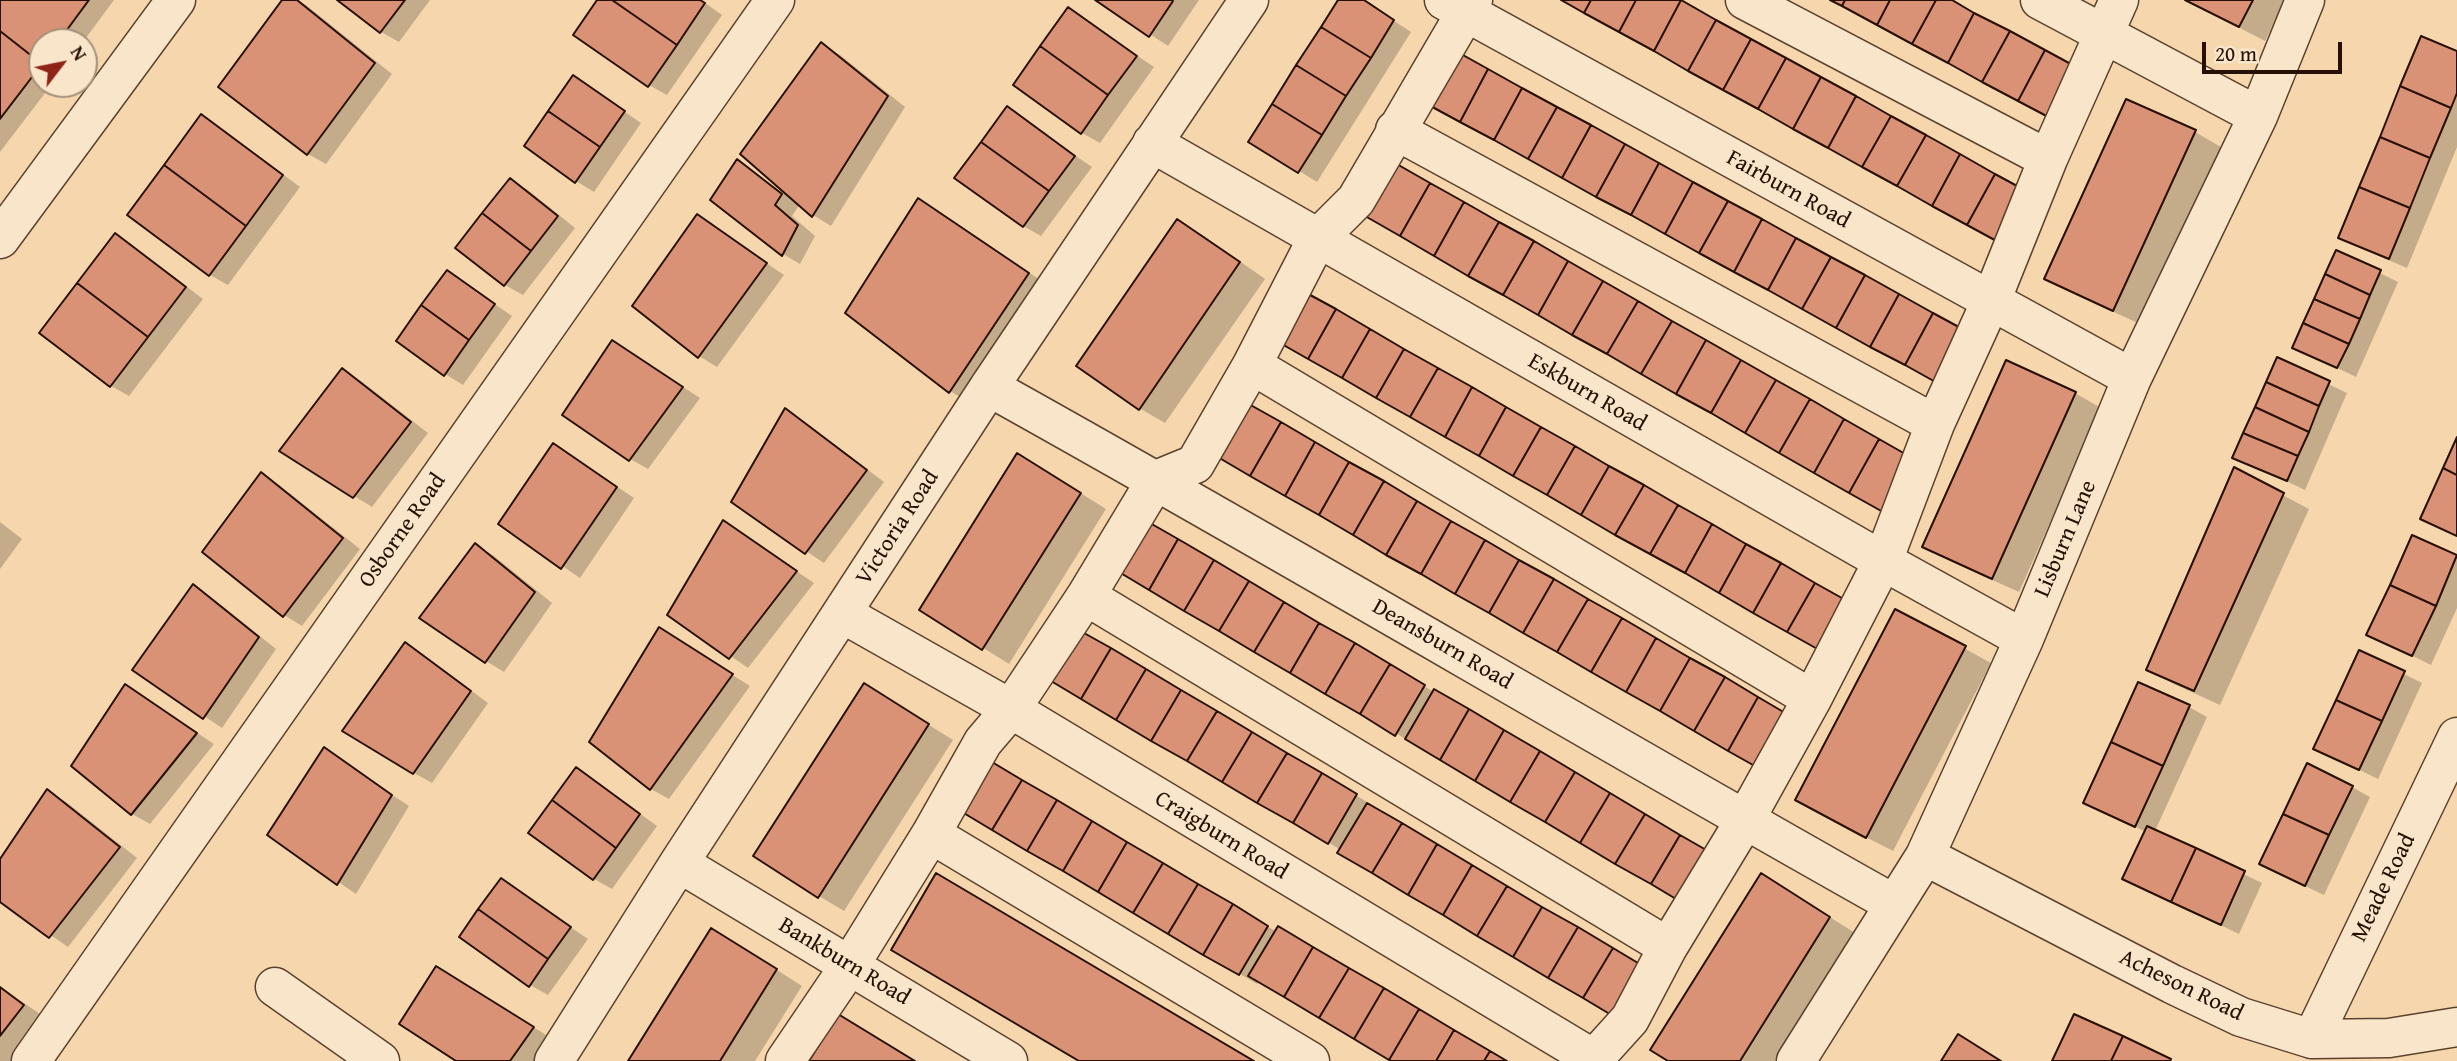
<!DOCTYPE html>
<style>
body{margin:0}
#map{position:relative;width:2457px;height:1061px;overflow:hidden;background:#f6d7ad;font-family:"Gentium Book Plus",serif}
canvas{display:block}
.north{position:absolute;left:28px;top:28px;width:70px;height:70px;box-sizing:border-box;background:#f9e5ca;border:2px solid #a5907a;border-radius:50%;rotate:58deg;font-size:19px;font-weight:700;line-height:28px;text-align:center;color:#271003}
.north::after{content:'';display:block;margin:auto;width:24px;height:32px;background:#8f2418;clip-path:polygon(50% 0,100% 100%,50% 72%,0 100%)}
.scale{position:absolute;left:2202px;top:42px;width:140px;height:32px;box-sizing:border-box;border:4px solid #271003;border-top:0;padding-left:9px;font-size:21px;line-height:24px;white-space:nowrap;color:#271003;-webkit-text-stroke:5px #f9e5ca;paint-order:stroke}
</style>
<div id="map">
<canvas width="2457" height="1061"></canvas>
<div class="north">N</div>
<div class="scale">20 m</div>
</div>
<script>
const c = document.querySelector('canvas').getContext('2d');
c.lineJoin = 'round';
function fillPath(path, color) { c.fillStyle = color; c.fill(path, 'evenodd'); }
function trace(path, color, width, dash) { c.strokeStyle = color; c.lineWidth = width; c.lineCap = dash ? 'butt' : 'round'; c.setLineDash(dash || []); c.stroke(path); }
function label(font, color, halo, rows, align = 'center') {
  c.font = font + ' "Gentium Book Plus",serif'; c.lineWidth = 7; c.setLineDash([]); c.textBaseline = 'middle'; c.strokeStyle = halo; c.fillStyle = color; for (const [text, x, y, turn = 0] of rows) {
    c.save(); c.translate(x, y); c.rotate((+turn || 0) * Math.PI / 180); c.textAlign = isNaN(turn) ? turn : align; if (halo) c.strokeText(text, 0, 0); c.fillText(text, 0, 0); c.restore();
  }
}
fillPath(new Path2D(`
 M0 0H114L83 42H42V84H52L0 152Z
 M284 0H297L306 5 392 74 326 164 308 154Z
 M340 0H430L399 42 381 32Z
 M599 0H701L722 15 667 95 649 85Z
 M1098 0H1199L1168 46Z
 M1340 0H1362L1411 32 1317 182 1251 141Z
 M2186 0H2286L2265 41Z
 M1068 9 1154 67 1100 143 1082 133Z
 M822 45 840 55 905 107 831 226 813 215 800 204 792 216 815 236 800 264 783 254 737 161 783 193 785 191Z
 M2457 53V147L2407 268 2358 247 2340 237Z
 M574 77 641 123 594 192 576 181Z
 M2127 101 2195 132 2221 147 2140 324 2072 293 2046 278Z
 M1007 109 1092 167 1041 236 1023 226Z
 M201 116 219 127 300 187 228 285 210 275Z
 M510 180 528 190 575 228 523 295 505 285Z
 M919 200 1054 289 975 406 950 391Z
 M697 216 784 275 717 367 699 356Z
 M1178 221 1204 236 1265 279 1165 423 1139 408Z
 M116 235 133 246 203 299 129 396 111 386 41 333Z
 M2337 252 2398 282 2356 377 2294 347Z
 M448 272 512 316 463 385 445 374Z
 M631 353 700 398 648 469 630 459Z
 M2278 360 2347 393 2305 490 2235 457Z
 M343 371 361 381 428 433 372 507 354 496Z
 M2075 393 2101 408 2019 592 1950 561 1924 546Z
 M785 411 803 421 884 482 824 563 733 502Z
 M571 456 634 498 580 578 501 524Z
 M1044 470 1106 509 1009 664 921 609Z
 M2235 470 2309 509 2220 705 2174 684 2148 669Z
 M261 475 279 485 360 549 302 626 284 615 204 552Z
 M1144 521 1434 692 1414 744 1116 568Z
 M0 522 22 539 0 569Z
 M724 522 814 583 748 668 670 614Z
 M2413 537 2457 557V608L2431 665 2368 634Z
 M476 545 494 556 552 603 504 672 486 661Z
 M193 587 211 597 276 649 222 728 135 670Z
 M1896 611 1991 663 1893 851 1823 815Z
 M1076 630 1374 806 1373 808 1341 850 1049 677Z
 M677 640 750 686 669 799 651 789Z
 M405 644 423 655 488 703 432 783 414 773Z
 M2360 652 2422 683 2378 779 2315 748Z
 M865 685 953 740 844 911 819 896Z
 M143 697 214 744 150 824 132 814 73 765Z
 M2189 707 2207 717 2155 831 2262 883 2239 934 2124 879 2146 832 2085 802Z
 M324 750 409 806 356 894 269 835Z
 M988 761 1277 932 1503 1061H1395L1259 981 1257 984 1240 974Z
 M577 769 594 780 657 826 612 889 594 879Z
 M2352 787 2370 797 2324 895 2280 874Z
 M48 791 66 802 137 858 68 947 0 900V862Z
 M501 880 588 939 548 995 530 985Z
 M1787 890 1855 933 1775 1061H1671Z
 M738 945 802 986 755 1061H630Z
 M454 978 551 1038 535 1061H459Z
 M0 987 55 1024 27 1061H0Z`), '#0003');
const building = new Path2D(`
 M0 0H89L58 42H42V64L0 31Z
 M282 0H297L375 63 307 155 218 87Z
 M337 0H405L380 33Z
 M597 0H612L677 45 648 87 573 35Z
 M612 0H700L705 3 677 45Z
 M1095 0H1172L1173 1 1149 37Z
 M1338 0H1364L1394 20 1371 58 1321 27Z
 M1561 0H1591L1584 13Z
 M1591 0H1636L1619 32 1584 13Z
 M1636 0H1681L1654 51 1619 32Z
 M1681 0 1716 20 1688 71 1654 51Z
 M1830 0H1845L1842 6Z
 M1845 0H1890L1877 25 1842 6Z
 M1890 0H1936L1912 44 1877 25Z
 M1936 0H1952L1974 13 1948 63 1912 44Z
 M2185 0H2253L2239 27Z
 M1068 7 1137 56 1108 95 1040 46Z
 M1974 13 2010 31 1982 82 1948 63Z
 M1716 20 1751 39 1723 90 1688 71Z
 M1321 27 1371 58 1346 96 1296 65Z
 M0 31 42 64 0 119Z
 M2010 31 2045 50 2018 101 1982 82Z
 M2421 36 2457 51V93L2451 108 2400 86Z
 M1751 39 1786 58 1758 109 1723 90Z
 M821 42 888 96 812 217 740 154Z
 M1040 46 1108 95 1081 134 1013 85Z
 M1454 50 1488 69 1460 122 1425 103Z
 M2045 50 2080 69 2054 120 2018 101Z
 M1786 58 1821 77 1793 129 1758 109Z
 M1296 65 1346 96 1322 135 1272 104Z
 M1488 69 1522 88 1494 140 1460 122Z
 M573 75 625 111 600 147 548 111Z
 M1821 77 1856 96 1828 148 1793 129Z
 M2400 86 2451 108 2430 158 2380 137Z
 M1522 88 1557 107 1528 159 1494 140Z
 M1856 96 1891 116 1862 167 1828 148Z
 M2126 99 2196 130 2113 311 2044 279Z
 M1272 104 1322 135 1298 173 1248 142Z
 M1007 106 1075 156 1049 191 981 142Z
 M1557 107 1591 125 1562 178 1528 159Z
 M548 111 600 147 575 183 524 146Z
 M201 114 283 175 246 226 164 165Z
 M1891 116 1926 135 1897 186 1862 167Z
 M1591 125 1625 144 1596 197 1562 178Z
 M1926 135 1960 154 1932 206 1897 186Z
 M2380 137 2430 158 2410 208 2359 187Z
 M981 142 1049 191 1023 227 954 178Z
 M1625 144 1659 163 1631 215 1596 197Z
 M1960 154 1995 174 1967 225 1932 206Z
 M737 159 782 194 775 205 798 225 782 256 710 200Z
 M1395 163 1430 183 1400 236 1365 216Z
 M1659 163 1693 182 1665 234 1631 215Z
 M164 165 246 226 209 276 127 215Z
 M1995 174 2030 193 2002 244 1967 225Z
 M510 178 558 216 531 251 482 213Z
 M1693 182 1728 201 1699 253 1665 234Z
 M1430 183 1464 202 1434 256 1400 236Z
 M2359 187 2410 208 2389 259 2338 238Z
 M918 198 1029 273 949 393 845 313Z
 M1728 201 1762 219 1734 272 1699 253Z
 M1464 202 1499 222 1468 276 1434 256Z
 M482 213 531 251 504 286 455 248Z
 M697 214 767 263 698 358 632 306Z
 M1177 219 1240 262 1139 410 1076 366Z
 M1762 219 1796 238 1768 290 1734 272Z
 M1499 222 1534 241 1503 295 1468 276Z
 M115 233 186 287 148 337 77 283Z
 M1796 238 1831 257 1802 309 1768 290Z
 M1534 241 1568 261 1538 315 1503 295Z
 M2336 250 2381 270 2370 295 2325 274Z
 M1831 257 1865 275 1836 328 1802 309Z
 M1568 261 1603 281 1572 335 1538 315Z
 M447 270 495 304 469 340 421 305Z
 M2325 274 2370 295 2360 319 2314 299Z
 M1865 275 1899 294 1870 347 1836 328Z
 M1603 281 1638 301 1607 354 1572 335Z
 M77 283 148 337 110 387 39 333Z
 M1301 290 1336 309 1308 359 1273 339Z
 M1899 294 1933 313 1905 365 1870 347Z
 M2314 299 2360 319 2349 344 2303 323Z
 M1638 301 1672 321 1641 374 1607 354Z
 M421 305 469 340 444 376 396 341Z
 M1336 309 1370 329 1342 378 1308 359Z
 M1933 313 1968 332 1939 384 1905 365Z
 M1672 321 1706 340 1676 394 1641 374Z
 M2303 323 2349 344 2337 368 2292 348Z
 M1370 329 1404 349 1376 398 1342 378Z
 M612 340 683 387 629 461 562 415Z
 M1706 340 1741 360 1711 413 1676 394Z
 M1404 349 1438 368 1410 417 1376 398Z
 M2277 357 2330 381 2319 406 2266 382Z
 M1741 360 1776 380 1745 433 1711 413Z
 M2006 360 2076 392 1992 579 1922 547Z
 M342 368 411 422 353 498 279 451Z
 M1438 368 1472 387 1445 437 1410 417Z
 M1776 380 1810 399 1779 453 1745 433Z
 M2266 382 2319 406 2309 432 2255 407Z
 M1472 387 1506 407 1479 456 1445 437Z
 M1810 399 1844 419 1814 473 1779 453Z
 M1247 403 1281 422 1250 476 1216 456Z
 M1506 407 1541 427 1513 476 1479 456Z
 M2255 407 2309 432 2298 456 2243 433Z
 M785 408 867 470 805 554 731 502Z
 M1844 419 1879 439 1849 493 1814 473Z
 M1281 422 1315 442 1285 496 1250 476Z
 M1541 427 1575 446 1547 495 1513 476Z
 M2243 433 2298 456 2287 481 2232 458Z
 M2457 437V475L2443 468Z
 M1879 439 1914 459 1883 512 1849 493Z
 M1315 442 1349 462 1319 515 1285 496Z
 M553 443 617 487 561 569 498 524Z
 M1575 446 1609 466 1581 515 1547 495Z
 M1017 453 1081 493 982 650 919 610Z
 M1349 462 1384 481 1353 535 1319 515Z
 M1609 466 1644 485 1615 535 1581 515Z
 M2234 467 2284 493 2194 691 2146 670Z
 M2443 468 2457 475V536L2420 519Z
 M261 472 343 538 283 617 202 552Z
 M1384 481 1417 501 1386 555 1353 535Z
 M1644 485 1678 505 1650 554 1615 535Z
 M1417 501 1451 521 1421 574 1386 555Z
 M1678 505 1712 524 1685 573 1650 554Z
 M1143 519 1178 539 1149 590 1114 569Z
 M723 520 797 571 729 659 667 615Z
 M1451 521 1485 540 1455 594 1421 574Z
 M1712 524 1746 544 1719 593 1685 573Z
 M2412 535 2457 555 2436 606 2390 585Z
 M1178 539 1214 560 1184 611 1149 590Z
 M1485 540 1519 560 1489 613 1455 594Z
 M475 543 535 592 485 663 419 618Z
 M1746 544 1781 563 1753 613 1719 593Z
 M1214 560 1249 581 1219 631 1184 611Z
 M1519 560 1554 579 1523 633 1489 613Z
 M1781 563 1815 583 1787 632 1753 613Z
 M1554 579 1588 599 1557 652 1523 633Z
 M1249 581 1284 602 1254 652 1219 631Z
 M1815 583 1849 602 1821 651 1787 632Z
 M193 584 259 637 203 719 132 670Z
 M2390 585 2436 606 2412 656 2366 635Z
 M1588 599 1622 618 1591 672 1557 652Z
 M1284 602 1319 623 1290 673 1254 652Z
 M1895 609 1966 646 1866 838 1795 800Z
 M1622 618 1656 638 1626 692 1591 672Z
 M1319 623 1355 643 1325 694 1290 673Z
 M659 627 733 674 650 790 589 742Z
 M1075 628 1111 648 1081 699 1046 678Z
 M1656 638 1690 658 1660 711 1626 692Z
 M405 642 471 691 413 774 342 731Z
 M1355 643 1390 664 1360 714 1325 694Z
 M1111 648 1146 669 1116 720 1081 699Z
 M2359 650 2405 671 2382 721 2336 700Z
 M1690 658 1725 677 1694 731 1660 711Z
 M1390 664 1425 685 1395 736 1360 714Z
 M1146 669 1181 690 1151 741 1116 720Z
 M1725 677 1758 697 1728 751 1694 731Z
 M2138 682 2190 705 2163 766 2111 742Z
 M864 683 929 724 818 898 753 856Z
 M125 684 197 733 131 815 71 766Z
 M1434 689 1469 709 1440 760 1405 739Z
 M1181 690 1217 711 1187 761 1151 741Z
 M1758 697 1792 717 1762 770 1728 751Z
 M2336 700 2382 721 2359 770 2313 749Z
 M1469 709 1504 730 1475 781 1440 760Z
 M1217 711 1252 732 1222 782 1187 761Z
 M1504 730 1540 751 1510 802 1475 781Z
 M1252 732 1287 753 1257 803 1222 782Z
 M2111 742 2163 766 2135 827 2083 803Z
 M324 747 392 795 337 885 267 835Z
 M1540 751 1575 772 1545 822 1510 802Z
 M1287 753 1322 773 1293 823 1257 803Z
 M987 759 1022 780 992 830 957 809Z
 M2307 763 2353 786 2329 835 2283 814Z
 M576 767 640 814 616 848 552 800Z
 M1575 772 1610 793 1580 843 1545 822Z
 M1322 773 1357 794 1328 844 1293 823Z
 M1022 780 1057 800 1027 851 992 830Z
 M47 789 120 847 49 938 0 902V859Z
 M1610 793 1645 814 1615 864 1580 843Z
 M552 800 616 848 593 880 528 833Z
 M1057 800 1092 821 1063 871 1027 851Z
 M1367 803 1402 823 1372 873 1337 853Z
 M1645 814 1680 835 1651 884 1615 864Z
 M2283 814 2329 835 2305 886 2259 864Z
 M1092 821 1127 842 1098 892 1063 871Z
 M1402 823 1437 844 1408 895 1372 873Z
 M2147 826 2196 848 2171 902 2122 879Z
 M1680 835 1715 855 1686 905 1651 884Z
 M1127 842 1163 863 1133 913 1098 892Z
 M1437 844 1472 865 1443 915 1408 895Z
 M2196 848 2245 871 2221 925 2171 902Z
 M1163 863 1198 884 1168 934 1133 913Z
 M1472 865 1507 886 1477 936 1443 915Z
 M936 873 1254 1061H1079L891 950Z
 M1761 873 1830 917 1740 1061H1668L1650 1050Z
 M501 878 571 927 548 959 478 909Z
 M1198 884 1233 904 1203 955 1168 934Z
 M1507 886 1542 907 1513 957 1477 936Z
 M1233 904 1268 926 1239 975 1203 955Z
 M1542 907 1578 927 1548 978 1513 957Z
 M478 909 548 959 529 987 459 937Z
 M1278 926 1313 947 1284 997 1248 976Z
 M1578 927 1613 948 1583 998 1548 978Z
 M711 928 777 969 720 1061H628Z
 M1313 947 1349 968 1319 1018 1284 997Z
 M1613 948 1648 969 1618 1019 1583 998Z
 M436 966 534 1027 510 1061H456L399 1024Z
 M1349 968 1384 988 1354 1039 1319 1018Z
 M0 987 24 1005 0 1036Z
 M1384 988 1419 1009 1389 1060 1354 1039Z
 M1419 1009 1454 1030 1436 1061H1391L1389 1060Z
 M838 1014 915 1061H809Z
 M2074 1014 2123 1036 2111 1061H2052Z
 M1454 1030 1490 1051 1484 1061H1436Z
 M1958 1034 2001 1061H1941Z
 M2123 1036 2171 1059 2170 1061H2111Z
 M1490 1051 1507 1061H1484Z`);
fillPath(building, '#d99276');
trace(building, '#271003', 2);
const minor = new Path2D(`
 M1444 0 2132 378
 M1745 0 2048 159
 M2040 0 2258 116
 M1395 130 1935 424
 M1152 143 1883 561 2024 639
 M0 239 176 0
 M1252 365 1812 699
 M989 387C1293 556 1591 734 1894 904
 M1086 596 1668 947
 M843 614 1011 709 1597 1061
 M931 834 1310 1061
 M1925 856 2172 984 2241 1017 2312 1039 2389 1038 2457 1027
 M679 863 1008 1061
 M275 987 380 1061
 M2312 1039 2457 737
 M31 1061 775 0
 M554 1061 679 863 989 387 1249 0
 M785 1061 850 965 931 834 983 742 1011 709 1086 596 1156 480 1195 464 1252 365 1317 239 1356 200 1473 0
 M1592 1061 1630 1019 1668 947 1745 820 1812 699 1883 561 1935 424 1991 301 2048 159 2119 0
 M1796 1061 1925 856 2024 639 2132 378 2258 116 2305 0`);
trace(minor, '#5b422e', 41);
trace(minor, '#f9e5ca', 38);
label('23px', '#271003', '#f9e5ca', [
 ["Fairburn Road",1788,190,29],
 ["Eskburn Road",1587,393,30],
 ["Victoria Road",898,528,-57],
 ["Osborne Road",403,531,-55],
 ["Lisburn Lane",2066,539,-67],
 ["Deansburn Road",1442,645,30],
 ["Craigburn Road",1221,836,31],
 ["Meade Road",2384,888,-64],
 ["Bankburn Road",844,962,31],
 ["Acheson Road",2181,986,26]
]);
</script>
